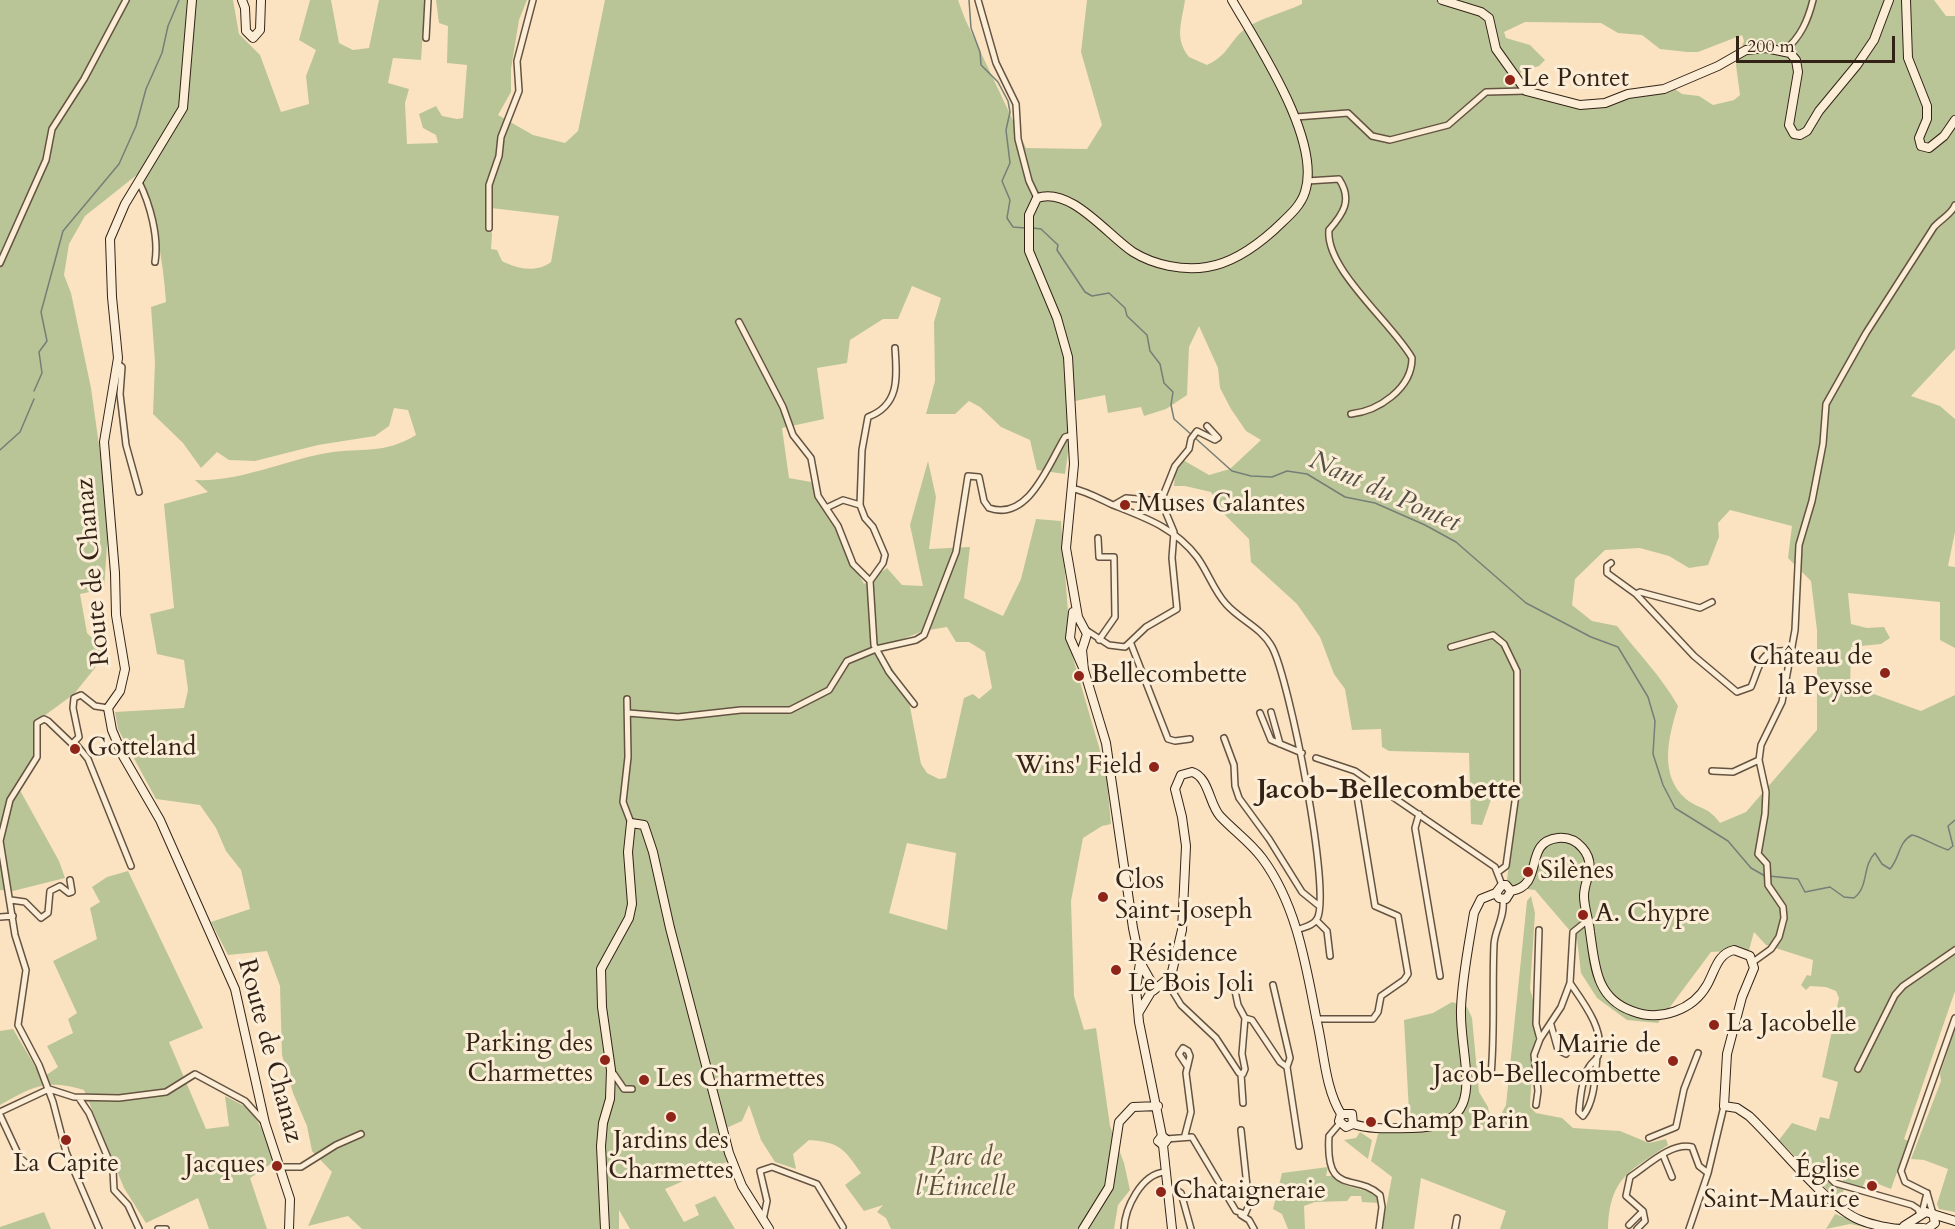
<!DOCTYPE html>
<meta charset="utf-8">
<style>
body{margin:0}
#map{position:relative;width:1955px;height:1229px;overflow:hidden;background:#fbe3c1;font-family:Cardo,serif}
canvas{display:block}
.scale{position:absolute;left:1736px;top:36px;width:159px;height:27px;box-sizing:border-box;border:3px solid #332317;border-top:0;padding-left:8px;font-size:18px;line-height:21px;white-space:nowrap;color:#332317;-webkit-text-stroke:4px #fcedd7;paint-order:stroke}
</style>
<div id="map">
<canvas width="1955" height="1229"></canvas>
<div class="scale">200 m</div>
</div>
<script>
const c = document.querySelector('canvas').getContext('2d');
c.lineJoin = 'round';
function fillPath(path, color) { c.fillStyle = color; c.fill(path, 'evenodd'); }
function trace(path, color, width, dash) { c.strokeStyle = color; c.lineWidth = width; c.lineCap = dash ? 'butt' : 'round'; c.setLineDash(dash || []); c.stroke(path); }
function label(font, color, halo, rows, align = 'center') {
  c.font = font + ' Cardo,serif'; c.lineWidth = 6; c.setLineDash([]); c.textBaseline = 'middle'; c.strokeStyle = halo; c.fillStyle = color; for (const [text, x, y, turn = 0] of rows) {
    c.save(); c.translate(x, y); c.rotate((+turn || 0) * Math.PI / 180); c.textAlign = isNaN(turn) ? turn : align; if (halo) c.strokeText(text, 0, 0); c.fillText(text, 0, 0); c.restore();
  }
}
fillPath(new Path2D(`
 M0 0H233L239 34 260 55 281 112 309 104 306 76 316 50 299 40 310 0H331L339 43 353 50 369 48 379 0H425L421 60 393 58 388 83 409 89 405 103 407 144 438 143 436 135 423 128 419 114 436 106 442 116 457 119 463 118 467 65 447 63 448 26 439 23 436 0H527L519 20 511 69V92L498 115 533 135 565 143 578 131 605 0H958L965 19 1026 148 1087 149 1102 125 1081 52 1087 0H1185C1182 22 1174 38 1189 57L1207 65C1229 55 1229 41 1245 29 1262 17 1283 13 1302 4V0H1934L1946 16H1955V349L1911 396 1940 406 1955 419V532L1948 566 1955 567V648L1940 640V602L1848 593 1851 624 1867 628 1884 627 1890 638 1881 644 1851 647 1850 690 1868 692 1921 711 1955 695V691V991L1904 1139 1908 1141 1891 1189 1866 1179 1863 1186 1866 1189 1847 1184 1836 1175V1168L1829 1165 1824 1172C1826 1184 1835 1186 1845 1187L1839 1202 1779 1140 1792 1123 1816 1131 1820 1117 1829 1119 1838 1082 1822 1077 1839 998 1836 991 1826 987 1810 986 1806 990 1801 985 1807 975 1811 976 1813 960 1766 945 1754 932 1749 950 1711 952 1658 1023 1627 1020 1597 998 1581 973 1577 939 1535 890 1516 888 1507 880 1519 779 1497 783 1482 825 1471 824 1469 753 1389 751 1382 747 1381 729 1352 730 1345 689 1334 674 1320 637 1297 604 1251 562 1249 539 1224 514 1211 492 1185 486H1174L1175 472 1183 460 1209 475 1230 469 1261 440 1246 431 1231 409 1220 388 1218 368 1199 326 1189 347 1187 395 1166 409 1144 416 1141 407 1108 413 1105 395 1075 401 1065 474 1037 470 1030 440 1001 427 980 407 969 401 955 414H926L935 381 934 322 941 298 912 286 898 319H883L850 340 847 363 817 368 824 419 782 428 789 478 811 482 864 584 887 568 902 585 923 586 910 525 928 461 936 497 929 549 970 547 964 598 1003 616 1021 579 1036 519 1061 521 1071 651 1106 771 1111 824 1102 826 1083 838 1071 901 1074 996 1084 1030 1096 1028 1110 1126 1124 1163 1130 1190 1118 1205 1114 1229H891L886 1218 877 1212 883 1205 864 1211 845 1185 861 1173C844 1149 840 1142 809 1140L793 1154 796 1169 775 1162 761 1140 749 1105 742 1121 724 1129 729 1161 665 1189 684 1222 699 1215 695 1205 715 1196 735 1229H630L619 1210V1229H362L348 1216 308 1226 332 1172 312 1151 307 1126 293 1093 282 1055 280 986 267 951 228 955 211 922 250 909 241 870 226 851 216 828 200 805 156 799 118 729 115 712 184 708 188 690 184 660 157 654 150 614 174 608 164 504 208 492 195 480C240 482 282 461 327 453 362 447 383 455 416 435L408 410 394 408 389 426 375 436 318 445 255 461 229 460 217 452 201 468 183 443 153 414 155 362 151 307 166 302C163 258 155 215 138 174L85 216 69 244 64 275 71 293 91 388 109 517 104 589 80 594 87 633 107 653 74 694 33 724V760L16 783 59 861 65 878 13 891 0 890ZM1525 22 1601 23 1618 33 1642 35 1660 49 1687 52H1698L1742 35 1744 41 1736 65 1740 95 1734 100 1713 105 1699 96 1682 94 1675 89 1661 94 1636 89 1600 101H1574L1529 89 1520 74 1522 71 1539 66 1545 60 1530 45 1506 38 1504 32ZM491 208 559 216 551 262C537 273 517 269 502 261L497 250 491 249 492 233 488 229ZM1730 510 1792 526 1788 558 1811 581 1817 630V730L1746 812 1720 823C1708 806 1700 810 1686 799 1658 775 1669 735 1678 706 1661 676 1638 653 1617 626L1592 621 1572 605 1575 579 1605 550 1640 548 1669 556 1689 568 1708 565 1719 537 1718 523ZM947 627 956 642H969L985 652 992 688 979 699 973 694 964 698 946 778 939 779 927 773 921 764 907 691 882 653 883 647 923 631ZM907 843 956 853 947 930 889 913Z
 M128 871 203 1028 169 1042 206 1129 229 1126 225 1096 250 1109 268 1139 275 1161 250 1178 267 1229H209L198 1198 146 1223 124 1188 84 1090C47 1079 33 1086 0 1105V1031L13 1029 42 1078 58 1067 47 1046 73 1033 68 1019 77 1013 53 961 97 939 90 908 100 902 92 887 107 877Z
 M1531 896 1535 913 1530 989C1542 1024 1531 1071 1530 1107L1536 1113 1562 1118 1573 1128 1620 1131 1649 1143 1666 1139 1668 1145C1629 1172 1610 1177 1608 1229H1500L1506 1211 1421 1178 1414 1229H1382L1392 1177 1371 1161 1379 1130 1402 1129 1409 1112 1404 1020 1433 1013 1452 1002 1467 1007 1472 1018 1479 1092 1488 1107 1491 1122H1497L1506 1105 1527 901Z
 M1955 1029V1212L1939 1209 1937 1204 1948 1169 1924 1160 1911 1159 1941 1081 1940 1074Z
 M1360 1132 1372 1140 1368 1159 1344 1140 1356 1138Z
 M1328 1167 1326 1176H1334C1344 1190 1365 1187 1379 1197V1203L1362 1202 1361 1196H1351L1347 1201 1315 1202 1304 1206 1305 1229H1288L1282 1214 1273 1209 1282 1173Z
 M44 1212 51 1229H0V1227Z
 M1835 1214 1874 1228 1875 1229 1850 1224 1826 1229Z`), '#bac597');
trace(new Path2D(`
 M969 0 971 28 980 52 981 65 998 82 1008 101 1010 112 1006 130 1010 163 1002 181 1010 200 1007 218 1013 227 1025 228
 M1033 228 1041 229 1058 245 1057 250 1085 292 1092 296 1109 293 1125 308 1127 316 1147 335 1150 351 1160 364 1164 383 1173 392 1171 405 1174 419 1232 471 1251 476 1272 477 1287 471 1307 474 1345 497 1375 503 1425 525 1456 542 1526 603 1591 637 1618 647 1648 697 1655 721 1653 754 1663 785 1675 808 1728 841 1751 868 1765 876
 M34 391 42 373 39 352 47 341 41 312 63 231 119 164 136 126 146 89 162 53 168 26 179 0
 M0 450 20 432 34 399
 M1769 876 1798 879 1805 892 1830 887 1844 897 1854 898C1869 887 1862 866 1875 853L1882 864 1890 869C1900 858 1898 842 1912 835 1917 835 1938 847 1948 850L1953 846 1948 826 1955 820`), '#747f77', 1.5);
const street = new Path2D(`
 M978 0 996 63 1016 104 1018 139 1029 181 1037 198
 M426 38 428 0
 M1784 51C1801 37 1808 20 1813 0
 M1296 117 1348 113 1372 136 1390 140 1448 125 1486 92 1526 91
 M1307 181 1339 179C1353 200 1343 214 1329 230 1325 269 1392 323 1412 358 1412 389 1378 411 1351 414
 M139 182C150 204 159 237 155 262
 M489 228V185L499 156 501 137 519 91 517 61 533 0
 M0 263 46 160 52 129 84 79 126 0
 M739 322 783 407 793 435 811 458 818 496 838 526 853 564 870 581
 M895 348C897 377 900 405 868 417L862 450 860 505 865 518 873 527 885 555 883 563 870 581 874 645 889 672 914 704
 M118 364 122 367 120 394 126 445 139 492
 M1207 426 1218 438
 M1071 488C1086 491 1100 499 1113 505 1146 518 1175 528 1197 557 1208 572 1214 591 1226 604 1240 620 1261 627 1272 647 1289 678 1332 893 1317 919 1313 926 1304 927 1297 930
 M1161 501 1175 466 1189 449 1191 439 1197 431 1215 440 1218 438
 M1114 505 1126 498 1161 501
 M826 508 843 500 860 505
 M1098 538 1099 557H1114L1115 617 1099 640
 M1611 563 1607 566V573L1636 594
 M1712 602 1700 608 1640 592 1636 594 1694 656 1737 692 1751 687C1761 664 1759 648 1789 651
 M1086 630 1109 645 1125 647 1146 627 1177 609 1172 558 1174 532 1161 501
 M1131 644 1168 739 1175 741 1190 739
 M1451 647 1493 635 1504 644 1517 671V787L1506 866 1498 872
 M627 699 628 757 623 802 631 823
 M1271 712 1280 744
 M628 713 678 717 741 710H790L829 690 847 661 876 649 916 640 924 635 956 552 968 476 979 477 984 501 989 508C1029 522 1049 463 1065 437L1072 435
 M1260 713 1271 740 1302 753
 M1224 738 1234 765 1235 786 1239 798 1269 839 1302 892 1318 905
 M75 743 88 759 131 866
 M1316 758 1355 771 1495 867 1502 885
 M1712 771 1733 772 1759 760
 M1419 814 1415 828 1440 976
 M11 900 25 902 41 918 48 913 50 891 60 886 69 893 72 892 70 880
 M0 917 13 916
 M1316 920 1327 931 1330 956
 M1539 930 1536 1024 1540 1039
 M1753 962 1771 949 1779 937 1784 918 1783 907 1768 885 1767 864 1758 854 1765 814 1766 792 1759 760 1761 745 1782 702 1795 630 1799 545 1812 501 1823 444 1826 404 1866 333 1934 227C1941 219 1952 214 1955 205
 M1167 982 1181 1005 1216 1038 1239 1073 1243 1074 1245 1069 1242 1054 1245 1018 1252 1020 1280 1062 1287 1067
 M1570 983C1583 1002 1606 1031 1598 1056 1596 1060 1592 1062 1589 1067 1582 1078 1580 1099 1579 1112L1583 1116C1595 1101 1595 1076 1597 1057
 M1273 985 1290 1058 1287 1067
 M1234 986 1238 1005 1245 1018
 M1317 1019H1373L1378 1012 1381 996 1404 980 1408 974 1398 916 1375 906 1356 790
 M1551 1025 1558 1050 1566 1054
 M1287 1067 1299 1146
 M1858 1069 1895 995 1903 986 1955 950
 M611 1070 624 1089H632
 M1241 1074 1243 1103
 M1491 1075C1495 1031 1492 988 1494 944 1495 929 1505 917 1503 900
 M79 1098 89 1113 113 1170 114 1190 128 1205 139 1229
 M1536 1105 1538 1091 1534 1055 1540 1039 1561 1007 1570 983 1573 932 1588 920
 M0 1112 49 1089 74 1097 119 1098 166 1092 195 1074 245 1101 264 1122
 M0 1115 20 1158 27 1164H33
 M1340 1123 1329 1136C1325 1198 1355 1172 1380 1195L1382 1207 1379 1229
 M1185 1135 1191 1112 1186 1073 1190 1056 1188 1051 1183 1048 1179 1054 1187 1066
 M1649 1138 1676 1127 1684 1089 1698 1053
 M1166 1139 1192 1137 1236 1211 1245 1214 1249 1205 1241 1130
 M1663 1155 1672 1177
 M280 1167H301L336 1145 361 1134
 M1835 1167 1828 1176 1835 1183 1912 1205 1918 1209 1920 1215
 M1167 1190 1175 1189 1181 1193 1191 1229
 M1922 1213 1927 1193
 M1933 1214 1927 1193 1905 1182 1901 1171 1955 1018
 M1241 1215 1249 1220 1254 1229
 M763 1220 767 1201 760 1171 772 1167 817 1184 843 1227
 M1629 1225 1643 1211
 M99 1229 66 1152 53 1102 39 1065 18 1025 26 970 15 935 0 841 10 800 37 757V723L44 719 48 721 72 744 79 737 73 708 74 698 81 695 95 706 108 708
 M158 1229H166
 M1124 1229C1125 1208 1141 1174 1165 1172
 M1455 1229 1457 1218
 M1637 1229 1645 1221 1643 1211 1626 1196 1630 1177C1647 1166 1671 1142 1692 1147L1699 1166 1708 1173
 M1689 1229 1708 1173 1724 1106`);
const secondary = new Path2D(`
 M192 0 183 108 125 204 110 239 112 297 118 358 104 442 115 573 116 615 125 669 120 691 108 708 112 730 123 756 160 820 235 989 265 1123 290 1199 289 1229
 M242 0 245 8 246 31 253 38 260 30 261 0
 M1442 0 1481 12 1489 18 1496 49 1526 91 1580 105 1605 103 1628 94 1664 89 1718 66 1746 50 1766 48 1790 53 1796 60 1798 72 1789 125 1794 134 1800 135 1807 131 1819 111 1857 65 1874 40 1889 0
 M1906 0 1908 58 1927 106V119L1919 138 1921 146 1929 148 1944 136 1955 120
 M1073 612 1070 638 1084 670 1106 743 1133 928 1140 962 1154 987 1139 1012
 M1084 670 1082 650 1087 634 1078 617 1066 548 1074 464 1068 357 1057 318 1029 251V215L1037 198C1071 186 1108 236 1133 252 1154 265 1183 271 1207 267 1233 263 1255 247 1274 230 1286 218 1300 208 1305 192 1322 140 1257 44 1232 0
 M1511 891C1546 885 1522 842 1558 838 1577 836 1593 854 1589 873 1587 881 1584 887 1584 896 1584 908 1589 920 1590 932 1595 964 1595 998 1632 1011 1660 1022 1693 1010 1707 985 1715 971 1717 954 1734 950L1750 956 1754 968 1742 997 1727 1054 1724 1106 1737 1108 1749 1116C1778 1143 1827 1207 1860 1220 1872 1225 1891 1229 1905 1229 1913 1229 1919 1226 1927 1229L1935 1223 1933 1214
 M1496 893 1499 898 1506 899 1511 891
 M1496 893 1502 885H1506L1511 891
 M1140 963 1136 988 1139 1022 1162 1136 1167 1140 1163 1145 1158 1141 1162 1136
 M1153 991 1171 976 1182 930 1186 846 1182 817 1175 789 1181 775 1192 772C1209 777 1209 804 1220 816 1234 831 1250 842 1262 858 1297 905 1306 966 1317 1022 1324 1052 1325 1088 1341 1114
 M1341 1114 1339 1121 1346 1127 1353 1124
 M1341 1114H1352L1353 1124
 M1353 1124C1372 1130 1392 1128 1412 1128 1493 1127 1459 1062 1461 1009 1462 978 1469 944 1474 913L1481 899 1496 893
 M1163 1145 1172 1229
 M1904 1226 1926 1212 1955 1221
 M605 1229 601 1146 603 1123 610 1099 611 1070 602 1007 601 969 629 918 632 904 628 852 631 823 644 825 653 852 670 928 729 1153 742 1186 769 1229
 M1083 1229 1109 1187 1119 1122 1133 1107 1158 1106`);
trace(street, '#655342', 8);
trace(secondary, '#332317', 10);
trace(street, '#fcedd7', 5);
trace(secondary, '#fcedd7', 8);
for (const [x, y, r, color] of [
 [1510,80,6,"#8f2418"],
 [1125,505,6,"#8f2418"],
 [1885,673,6,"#8f2418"],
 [1079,676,6,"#8f2418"],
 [75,749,6,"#8f2418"],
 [1154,767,6,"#8f2418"],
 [1528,872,6,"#8f2418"],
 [1103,897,6,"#8f2418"],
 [1583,915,6,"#8f2418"],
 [1116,970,6,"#8f2418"],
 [1714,1025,6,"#8f2418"],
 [605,1060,6,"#8f2418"],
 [1673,1061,6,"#8f2418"],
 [644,1080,6,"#8f2418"],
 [671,1117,6,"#8f2418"],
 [1371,1122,6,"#8f2418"],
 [66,1140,6,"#8f2418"],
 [277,1166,6,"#8f2418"],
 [1872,1186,6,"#8f2418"],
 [1161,1192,6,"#8f2418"]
]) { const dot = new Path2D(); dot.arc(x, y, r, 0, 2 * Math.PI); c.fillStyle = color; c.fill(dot); trace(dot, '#fcedd7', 2); }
label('26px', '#332317', '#fcedd7', [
 ["Le Pontet",1522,80],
 ["Muses Galantes",1137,505],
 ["Château de",1873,658,"right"],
 ["la Peysse",1873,688,"right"],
 ["Bellecombette",1091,676],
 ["Gotteland",87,749],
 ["Wins' Field",1142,767,"right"],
 ["Silènes",1540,872],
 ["Clos",1115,882],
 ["Saint-Joseph",1115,912],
 ["A. Chypre",1595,915],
 ["Résidence",1128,955],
 ["Le Bois Joli",1128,985],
 ["La Jacobelle",1726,1025],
 ["Parking des",593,1045,"right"],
 ["Charmettes",593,1075,"right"],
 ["Mairie de",1661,1046,"right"],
 ["Jacob-Bellecombette",1661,1076,"right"],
 ["Les Charmettes",656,1080],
 ["Champ Parin",1383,1122],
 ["Jardins des",671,1142,"center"],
 ["Charmettes",671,1172,"center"],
 ["La Capite",66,1165,"center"],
 ["Jacques",265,1166,"right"],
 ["Église",1860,1171,"right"],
 ["Saint-Maurice",1860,1201,"right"],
 ["Chataigneraie",1173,1192]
], 'left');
label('26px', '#332317', '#fcedd7', [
 ["Route de Chanaz",94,572,-95],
 ["Route de Chanaz",269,1051,75]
]);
label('italic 26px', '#5c543d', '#fcedd7', [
 ["Parc de",965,1159],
 ["l'Étincelle",965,1189]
]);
label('italic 27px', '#535147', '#fcedd7', [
 ["Nant du Pontet",1384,493,24]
]);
label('bold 28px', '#332317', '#fcedd7', [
 ["Jacob-Bellecombette",1389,792]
]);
</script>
